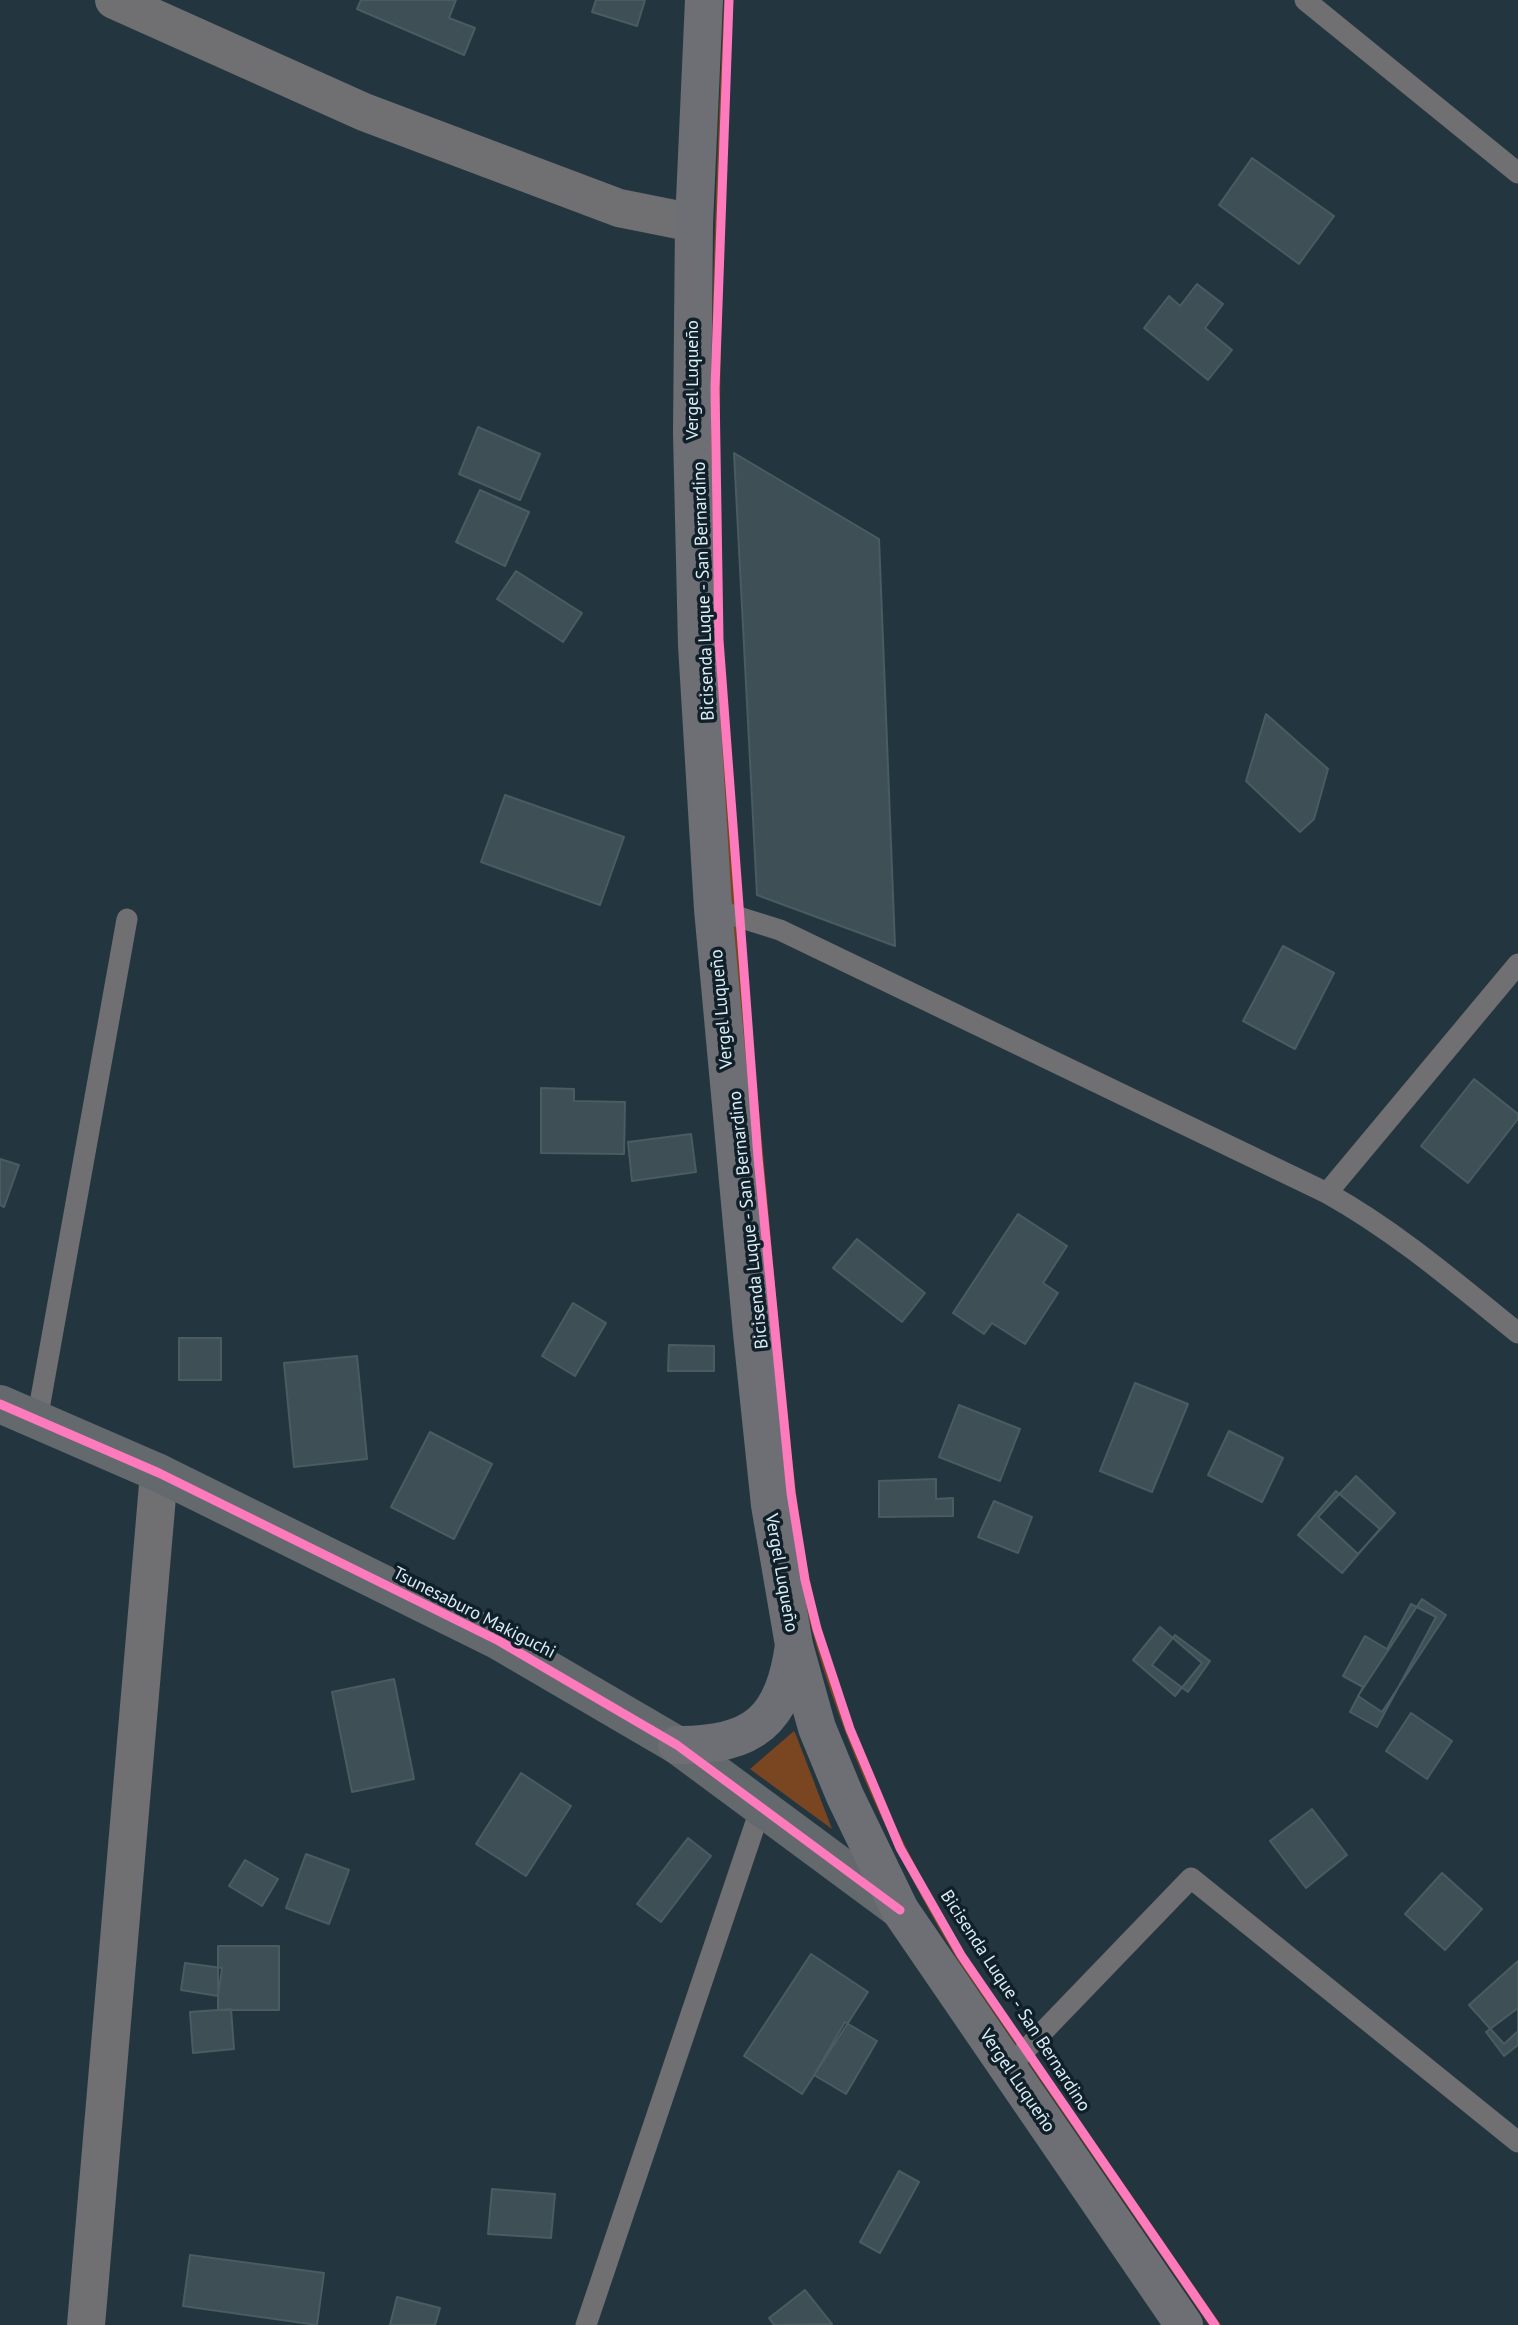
<!DOCTYPE html>
<meta charset="utf-8">
<style>
body{margin:0}
canvas{display:block;background:#23363f}
</style>
<canvas width="1518" height="2325"></canvas>
<script>
const c = document.querySelector('canvas').getContext('2d');
c.lineJoin = 'round';
function fillPath(path, color) { c.fillStyle = color; c.fill(path, 'evenodd'); }
function trace(path, color, width, dash) { c.strokeStyle = color; c.lineWidth = width; c.lineCap = dash ? 'butt' : 'round'; c.setLineDash(dash || []); c.stroke(path); }
function label(font, color, halo, rows, align = 'center') {
  c.font = font + ' "PT Sans",sans-serif'; c.lineWidth = 7; c.setLineDash([]); c.textBaseline = 'middle'; c.strokeStyle = halo; c.fillStyle = color; for (const [text, x, y, turn = 0] of rows) {
    c.save(); c.translate(x, y); c.rotate((+turn || 0) * Math.PI / 180); c.textAlign = isNaN(turn) ? turn : align; if (halo) c.strokeText(text, 0, 0); c.fillText(text, 0, 0); c.restore();
  }
}
fillPath(new Path2D(`
 M724 0H733C723 210 716 420 722 631 728 794 744 958 760 1120 769 1217 777 1313 787 1409 794 1479 801 1549 818 1617 848 1738 903 1850 966 1956L1221 2325H1209L959 1962C895 1855 842 1743 810 1623 793 1555 786 1484 779 1414 769 1317 760 1221 751 1124 732 928 715 729 711 532 709 355 716 177 724 0Z
 M794 1731 796 1735 832 1829 750 1769Z`), '#7a4622');
const building = new Path2D(`
 M361 0H456L449 18 475 28 464 55 357 9Z
 M596 0H645L637 26 592 12Z
 M1252 158 1334 216 1299 264 1219 205Z
 M1197 284 1223 304 1205 328 1232 350 1208 380 1144 328 1169 296 1180 306Z
 M478 427 540 454 520 500 459 474Z
 M734 453 879 539 895 946 757 895Z
 M480 490 529 512 505 566 456 542Z
 M516 571 582 613 563 642 497 599Z
 M1266 714 1328 769 1314 819 1300 832 1246 781Z
 M505 795 624 837 600 905 481 862Z
 M1283 946 1334 973 1295 1049 1243 1021Z
 M1474 1079 1518 1114V1119L1468 1183 1421 1146Z
 M541 1088 574 1089V1101L625 1102 624 1154 541 1153Z
 M691 1134 696 1172 632 1181 628 1142Z
 M0 1159 19 1165 4 1207 0 1205Z
 M1018 1214 1067 1246 1043 1283 1058 1293 1025 1344 992 1323 984 1334 953 1313Z
 M857 1239 925 1293 902 1322 833 1268Z
 M573 1303 606 1323 575 1376 542 1356Z
 M179 1338H221V1380H179Z
 M669 1345 714 1346V1371H668Z
 M357 1356 367 1459 294 1467 284 1363Z
 M1135 1383 1188 1404 1152 1492 1100 1471Z
 M959 1405 1020 1429 1000 1481 939 1457Z
 M1229 1431 1283 1458 1262 1502 1208 1475Z
 M430 1432 492 1464 454 1539 391 1507Z
 M1356 1476 1395 1513 1358 1554 1318 1517Z
 M936 1479V1499L953 1498V1516L879 1517V1481Z
 M1336 1491 1380 1529 1342 1573 1298 1535Z
 M994 1501 1032 1517 1018 1553 978 1537Z
 M1422 1599 1446 1615 1382 1712 1358 1696Z
 M1411 1604 1436 1617 1377 1727 1350 1712 1363 1687 1343 1676 1365 1636 1387 1649Z
 M1160 1627 1202 1663 1175 1696 1133 1660Z
 M1175 1635 1210 1661 1188 1692 1152 1665Z
 M394 1679 414 1779 352 1792 332 1692Z
 M1411 1713 1452 1741 1427 1779 1386 1751Z
 M521 1773 571 1806 526 1876 476 1844Z
 M1312 1809 1347 1855 1306 1888 1270 1841Z
 M688 1838 711 1856 661 1922 637 1904Z
 M306 1854 349 1870 329 1924 286 1908Z
 M245 1860 278 1879 262 1906 229 1886Z
 M1442 1873 1482 1909 1445 1950 1405 1914Z
 M218 1946H279V2010H218Z
 M811 1954 868 1992 802 2094 744 2056Z
 M1518 1961V2031L1504 2044 1469 2005Z
 M185 1963 222 1968 218 1996 181 1990Z
 M1518 2008V2045L1504 2056 1486 2032Z
 M231 2009 234 2049 193 2053 190 2012Z
 M845 2022 877 2041 846 2094 814 2075Z
 M899 2171 919 2182 880 2253 860 2242Z
 M492 2189 555 2194 551 2238 488 2234Z
 M190 2255 324 2273 317 2325 183 2306Z
 M805 2290 832 2324 774 2325 769 2318Z
 M397 2297 440 2308 435 2325H390Z`);
fillPath(building, '#3e4f55');
trace(building, '#4a5b61', 2);
trace(new Path2D(`
 M1305 0 1518 173
 M713 909 780 930 1327 1193C1397 1232 1456 1283 1518 1333
 M1327 1193 1518 964
 M37 1420 127 919
 M1008 2068 1191 1878 1518 2142
 M586 2325 761 1807`), '#706f72', 21);
trace(new Path2D(`
 M114 0 364 112 619 208 694 223
 M86 2325 159 1473`), '#706f72', 38);
trace(new Path2D(`
 M0 1404 159 1473 499 1641 677 1745 900 1910`), '#64696d', 38);
trace(new Path2D(`
 M704 0 694 223 692 433 697 645 713 909 752 1333 770 1505 794 1645 817 1728 845 1796 900 1910 1184 2325
 M677 1745C753 1746 784 1721 794 1645`), '#6d6f75', 38);
trace(new Path2D(`
 M729 0 715 388 719 640 758 1158 791 1493 805 1580 817 1629 850 1729 900 1848 961 1955 1215 2325
 M0 1404 159 1473 499 1641 677 1745 900 1910`), '#fd7abc', 9);
label('18px', '#daeef9', '#112028', [
 ["Vergel Luqueño",693,380,-90],
 ["Bicisenda Luque - San Bernardino",704,591,-92],
 ["Vergel Luqueño",722,1009,-95],
 ["Bicisenda Luque - San Bernardino",749,1220,-96],
 ["Vergel Luqueño",781,1573,80],
 ["Tsunesaburo Makiguchi",474,1613,27],
 ["Bicisenda Luque - San Bernardino",1015,2001,57],
 ["Vergel Luqueño",1017,2081,56]
]);
</script>
